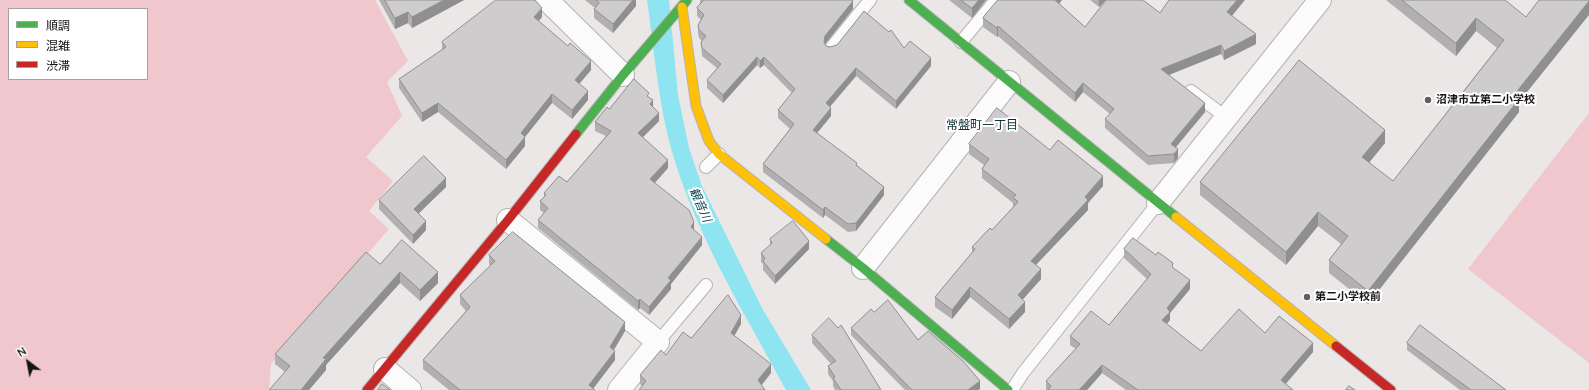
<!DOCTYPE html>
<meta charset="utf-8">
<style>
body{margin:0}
#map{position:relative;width:1589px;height:390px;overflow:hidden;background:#ebe7e7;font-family:Quicksand,"Noto Sans JP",sans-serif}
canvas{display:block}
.legend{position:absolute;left:8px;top:8px;width:140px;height:72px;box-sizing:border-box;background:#fff;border:1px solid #a2a1a1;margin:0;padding:5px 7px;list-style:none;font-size:12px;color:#161414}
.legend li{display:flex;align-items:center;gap:8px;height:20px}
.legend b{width:20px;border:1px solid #a2a1a1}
.north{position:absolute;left:8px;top:342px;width:40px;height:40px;-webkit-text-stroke:3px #fff;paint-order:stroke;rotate:328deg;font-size:11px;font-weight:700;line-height:16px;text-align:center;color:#161414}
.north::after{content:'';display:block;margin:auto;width:14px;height:18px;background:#161414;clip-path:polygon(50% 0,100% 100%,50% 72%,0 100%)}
</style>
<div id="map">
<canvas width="1589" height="390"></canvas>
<ul class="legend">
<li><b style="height:5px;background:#4caf50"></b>順調</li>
<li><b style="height:5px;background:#ffc107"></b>混雑</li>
<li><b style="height:5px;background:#c62828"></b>渋滞</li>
</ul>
<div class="north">N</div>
</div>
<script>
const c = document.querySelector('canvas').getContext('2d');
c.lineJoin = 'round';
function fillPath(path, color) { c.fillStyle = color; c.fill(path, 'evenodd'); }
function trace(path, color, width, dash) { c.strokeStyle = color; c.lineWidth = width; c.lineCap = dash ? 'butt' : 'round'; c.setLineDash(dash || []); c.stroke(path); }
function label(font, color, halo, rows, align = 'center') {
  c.font = font + ' Quicksand,"Noto Sans JP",sans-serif'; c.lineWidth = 4; c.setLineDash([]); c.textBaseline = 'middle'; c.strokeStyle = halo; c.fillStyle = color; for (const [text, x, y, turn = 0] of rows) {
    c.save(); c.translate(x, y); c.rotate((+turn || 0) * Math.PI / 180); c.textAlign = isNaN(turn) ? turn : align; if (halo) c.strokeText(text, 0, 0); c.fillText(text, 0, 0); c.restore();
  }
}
fillPath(new Path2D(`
 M0 0H375L408 61 387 82 402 116 366 157 393 181 369 211 389 229 271 364 269 390H0ZM9 9H147V79H9Z
 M1589 113V363L1468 269Z`), '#efc7cc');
fillPath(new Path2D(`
 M647 0H669L678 95 689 148 702 186 762 308 811 390H786C745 314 698 239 673 155 659 108 654 50 647 0Z`), '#8ee5f1');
const lane = new Path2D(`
 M961 42 996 0
 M831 48 870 0
 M1191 91 1227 118
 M706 167 719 154
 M658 342 706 285
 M1012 390 1023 373 1158 203`);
const street = new Path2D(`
 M547 0 623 75
 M1158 203 1320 0
 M508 220 658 342 619 390
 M863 268 1009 82
 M385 369 410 390`);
const fast = new Path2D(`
 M909 0 1176 217
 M576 134 623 75 687 0
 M826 239 863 268 1008 390`);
const slow = new Path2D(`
 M682 7 696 106 709 141 719 154 826 239
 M1176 217 1336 346`);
const jam = new Path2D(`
 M1336 346 1391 390
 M367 390 508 220 576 134`);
trace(lane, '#b5b2b2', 14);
trace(street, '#b5b2b2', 24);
trace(fast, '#b5b2b2', 11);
trace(slow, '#b5b2b2', 11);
trace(jam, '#b5b2b2', 11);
trace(lane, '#fcfbfb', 12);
trace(street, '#fcfbfb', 22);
trace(fast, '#4caf50', 9);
trace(slow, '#ffc107', 9);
trace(jam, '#c62828', 9);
fillPath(new Path2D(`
 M379 0H464L412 28 408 23 395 29Z
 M585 0H636V6L613 33 594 18V9L595 8Z
 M700 0H853L852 1 853 9 825 44 826 46 830 47 904 48 931 66 896 109 856 76 830 107 831 116 817 133 857 165 884 195 856 231 848 232 825 215 823 218 763 172V164L790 129 778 118V110L792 93 764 65 760 68 757 65 723 103 707 88V80L717 68 702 56 701 42 702 41 699 38 698 33V25L701 20 697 16V8L701 4 700 3Z
 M949 0H986L972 18Z
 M998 0H1062L1059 4 1085 27 1160 13 1232 16 1256 44 1224 60 1221 54 1169 75 1205 112 1176 147 1178 158 1174 163 1148 165 1105 128V119L1110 114 1083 92 1075 102 998 36 997 37 983 27V18Z
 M1090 0H1106L1099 7Z
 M1386 0H1505L1519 102V112L1368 304 1329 273V260L1341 244 1318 226 1286 265 1200 195V182L1385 143 1369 163 1393 181 1497 48 1476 31 1456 56Z
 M542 17 539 21 591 70 579 84 588 100 572 119 552 103 525 137V146L506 169 438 112 422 122 399 88V79L442 50V42Z
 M649 97 659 121 643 137 668 168 655 183 694 230 702 245 671 284V289L649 315 640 308 638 310 538 228V220L544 213 540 210V201L544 198V193L567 182 606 136 595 131V122L609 109Z
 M969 144 1050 150 1103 186 1088 203V210L1036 265 1041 279 1022 300 1025 312 1009 329 970 297 952 319 935 307V297L972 253V247L992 230 1013 207V203L982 178V169L984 165 969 154Z
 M446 187 419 213 426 230 413 244 379 209V200Z
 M770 239 809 249 775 284 763 270V264L761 262V253L770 245Z
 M1124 249 1173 268 1190 289 1170 313V320L1167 324 1201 351 1265 333 1313 352 1286 384 1293 390H1126L1102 373 1087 390H1046V381L1076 349 1070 345V336L1109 325 1147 279 1124 258Z
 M489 255 625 331 614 350 615 360 593 389 595 390H449L423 369V360L466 311 460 304V295L490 266 489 264Z
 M380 264 438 283 420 301 400 283 326 365V370L309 390H269L285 372 275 364V354Z
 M874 312 918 340 980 389 978 390H905L851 335V328Z
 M741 324 734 335 771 373 762 385 642 386 640 384V375L666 355 691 338Z
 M812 335 881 390H835L833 386V381L828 374V366L831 364 812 343Z
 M1407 343 1506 390H1460L1407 350Z`), '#b1afaf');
fillPath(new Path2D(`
 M444 0H464L412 28V17Z
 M633 0H636V6L613 33V24Z
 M979 0H986L972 18V8Z
 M1055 0H1062L1055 9Z
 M1099 0H1106L1099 7Z
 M1237 0H1245L1227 22V12Z
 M853 1V9L825 44 824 42 825 36Z
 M1589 1V15L1519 102V112L1368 304V291L1514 95Z
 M542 8V17L534 26V17Z
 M408 12V23L395 29V18Z
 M1476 18V31L1456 56V43Z
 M998 26V36L997 37V28Z
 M1256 34V44L1224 60V51Z
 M1221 45V54L1161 78V69Z
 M757 57V65L723 103V95Z
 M764 57V65L760 68V61Z
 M931 58V66L896 109V101Z
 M591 61V70L575 89V80Z
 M856 68V76L826 111V103Z
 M1083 83V92L1075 102V93Z
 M588 91V100L572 119V110Z
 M552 94V103L521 142 525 137V146L506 169V160L521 133Z
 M653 100V109L650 104Z
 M438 103V112L422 122V113Z
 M1205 103V112L1171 153V144Z
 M831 108V116L813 138V130Z
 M659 113V121L638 142V133Z
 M1385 130V143L1362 171V157Z
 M1178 149V158L1174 163V154Z
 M668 160V168L650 188V179Z
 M1103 176V186L1088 203V210L1031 270V261Z
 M446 178V187L414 218V209Z
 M884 187V195L856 231V223Z
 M825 207V215L823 218V210Z
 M1318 212V226L1286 265V252Z
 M426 221V230L413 244V235Z
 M694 222V231L691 227Z
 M702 237V245L671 284V289L649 315V307L668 278Z
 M809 241V249L775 284V276Z
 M1041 269V279L1018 305V295Z
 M400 272V283L326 365V370L309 390H301L323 358Z
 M438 272V283L420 301V290Z
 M1190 280V289L1170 313V320L1162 329V320L1167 308Z
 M970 287V297L952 319V310Z
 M640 299V308L638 310V301Z
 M1025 302V312L1009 329V319Z
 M741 315V324L731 342V333Z
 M625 322V331L610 356V347Z
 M1313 343V352L1281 389V380Z
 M615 351V360L592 390 589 385Z
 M771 364V373L758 389V380Z
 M1102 365V373L1087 390H1079Z
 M980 381V389L978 390H968Z`), '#908f8f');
const building = new Path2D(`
 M385 0H444L412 17 408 12 395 18Z
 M496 0H535L542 8 534 17 568 46 570 43 591 61 575 80 588 91 572 110 552 94 521 133 525 137 506 160 438 103 422 113 399 79 446 47 442 42Z
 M596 0H633L613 24 594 9 599 3Z
 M704 0H852L853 1 825 36 824 42 826 46 830 47 837 45 864 11 889 32 891 30 904 48 910 41 931 58 896 101 856 68 826 103 831 108 813 130 857 163 856 165 884 187 856 223 848 224 825 207 823 210 763 164 794 124 778 110 795 89 764 57 760 61 757 57 723 95 707 80 721 64 702 48 701 42 706 36 699 30 698 25 704 15 697 8Z
 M961 0H979L972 8Z
 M998 0H1055L1085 27 1106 0H1143L1160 13 1169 0H1237L1227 12 1256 34 1224 51 1221 45 1161 69 1205 103 1171 144 1178 149 1174 154 1148 156 1105 119 1114 109 1083 83 1075 93 998 26 997 28 983 18Z
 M1402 0H1505L1526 17 1539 0H1589V1L1514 95 1519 99 1368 291 1329 260 1348 236 1318 212 1286 252 1200 182 1299 60 1385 130 1362 157 1393 181 1504 40 1476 18 1456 43Z
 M634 79 649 93 647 96 653 100 650 104 659 113 638 133 668 160 650 179 689 210 694 222 691 227 702 237 668 278 671 280 649 307 640 299 638 301 538 220 548 208 540 201 546 195 544 193 559 176 567 182 611 131 595 122 607 107 609 109Z
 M997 108 1050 150 1058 140 1103 176 1085 197 1088 200 1031 261 1041 269 1018 295 1025 302 1009 319 970 287 952 310 935 297 975 249 972 247 990 228 992 230 1018 202 1013 197 1016 195 982 169 989 159 969 144Z
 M424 156 446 178 414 209 426 221 413 235 379 200Z
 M793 221 809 241 775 276 763 261 765 258 761 253 772 243 770 239Z
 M513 232 625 322 610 347 615 351 589 385 595 390H460L423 360 470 307 460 295 495 261 489 255Z
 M1133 238 1156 255 1158 252 1173 263 1172 267 1190 280 1167 308 1170 312 1162 320 1201 351 1239 309 1265 333 1279 316 1313 343 1281 380 1293 390H1138L1102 365 1079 390H1048L1051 386 1046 381 1080 344 1070 336 1091 311 1109 325 1151 274 1124 249Z
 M402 240 438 272 420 290 400 272 323 358 326 359 301 390H269L290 366 275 354 366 252 380 264Z
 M728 295 741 315 731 333 771 364 758 380 765 390H639L646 381 640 375 661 350 666 355 683 332 691 338Z
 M888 300 918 340 928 331 963 361 980 381 968 390H912L851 328 871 309 874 312Z
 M829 318 838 328 841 325 881 390H841L833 378 835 377 828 366 836 361 812 335Z
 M1420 325 1506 390H1471L1407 343Z
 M382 384 390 390H378Z
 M1349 386 1355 390H1346Z`);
fillPath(building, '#cecccc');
trace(building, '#908f8f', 1);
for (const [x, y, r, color] of [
 [1428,100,4,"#615e5e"],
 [1307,297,4,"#615e5e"]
]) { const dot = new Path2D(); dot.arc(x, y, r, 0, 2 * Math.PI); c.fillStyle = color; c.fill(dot); trace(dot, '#fff', 1.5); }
label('bold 11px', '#161414', '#fff', [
 ["沼津市立第二小学校",1436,100],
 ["第二小学校前",1315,297]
], 'left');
label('12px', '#0e3035', '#fff', [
 ["常盤町一丁目",982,125]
]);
label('italic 12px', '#104950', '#fff', [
 ["観音川",700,205,66]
]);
</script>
